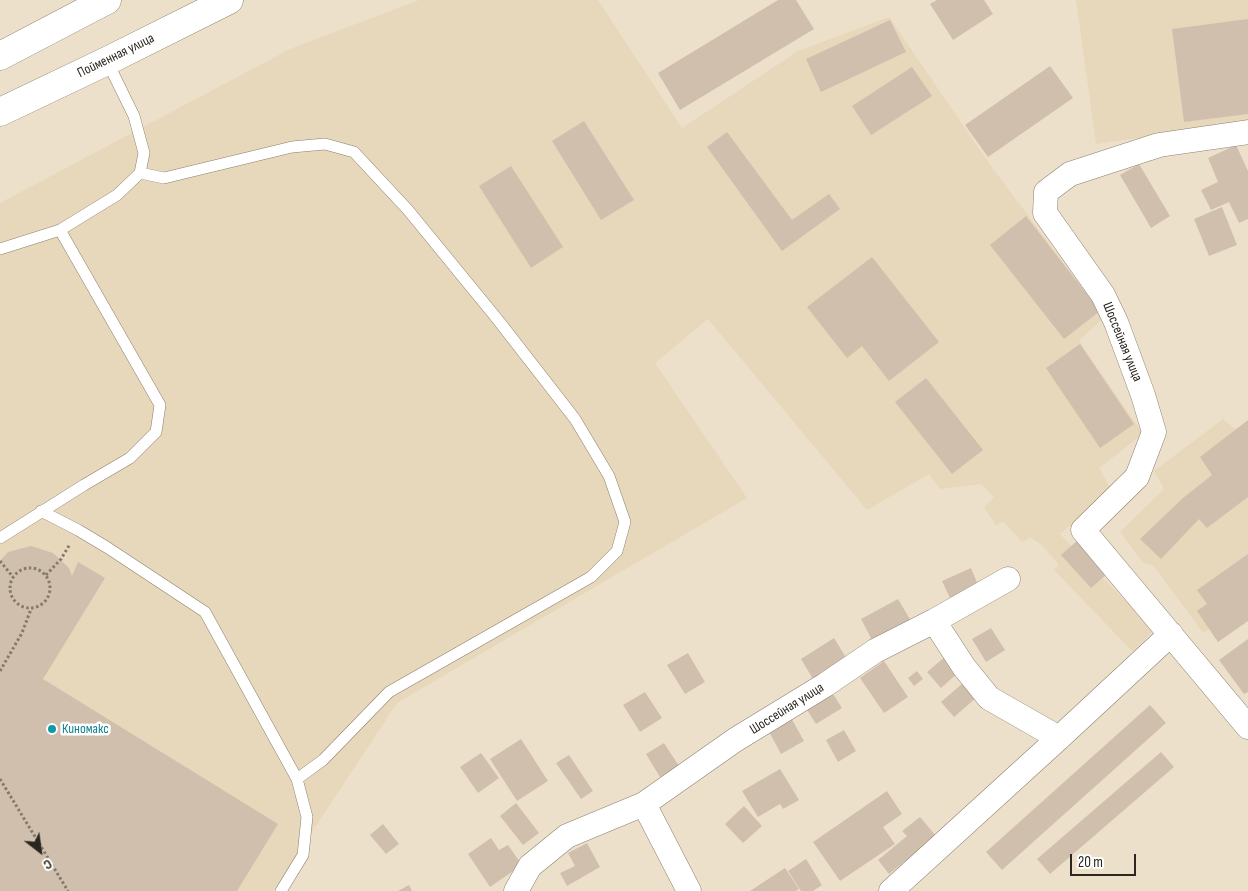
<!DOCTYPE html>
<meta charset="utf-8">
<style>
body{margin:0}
#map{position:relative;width:1248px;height:891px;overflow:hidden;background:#ede0cb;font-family:"Sofia Sans Condensed",sans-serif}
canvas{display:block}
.north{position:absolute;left:15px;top:826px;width:50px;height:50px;-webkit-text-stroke:4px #fff;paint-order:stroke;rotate:150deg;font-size:14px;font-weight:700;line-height:20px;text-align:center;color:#2b261e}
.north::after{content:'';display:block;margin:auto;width:18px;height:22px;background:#2b261e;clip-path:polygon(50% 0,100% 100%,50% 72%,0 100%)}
.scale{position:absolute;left:1070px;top:854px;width:66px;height:22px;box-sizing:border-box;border:2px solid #2b261e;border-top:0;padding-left:6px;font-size:15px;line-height:18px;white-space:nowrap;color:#2b261e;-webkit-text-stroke:4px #fff;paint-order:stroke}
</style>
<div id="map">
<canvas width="1248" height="891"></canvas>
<div class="north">С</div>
<div class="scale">20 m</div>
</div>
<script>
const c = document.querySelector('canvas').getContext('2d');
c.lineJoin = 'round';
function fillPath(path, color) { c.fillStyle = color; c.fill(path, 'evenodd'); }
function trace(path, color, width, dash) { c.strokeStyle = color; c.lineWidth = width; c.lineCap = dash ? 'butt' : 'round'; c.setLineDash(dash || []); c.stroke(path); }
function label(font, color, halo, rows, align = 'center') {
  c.font = font + ' "Sofia Sans Condensed",sans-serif'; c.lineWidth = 5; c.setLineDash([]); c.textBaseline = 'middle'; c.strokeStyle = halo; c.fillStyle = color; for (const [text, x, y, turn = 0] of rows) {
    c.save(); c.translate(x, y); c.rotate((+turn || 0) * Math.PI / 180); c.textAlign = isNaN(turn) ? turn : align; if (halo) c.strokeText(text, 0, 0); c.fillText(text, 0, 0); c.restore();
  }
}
fillPath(new Path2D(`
 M419 0H598L682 128 798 51 889 17 991 166 1104 317 1079 341 1143 434 1099 468 1112 491 1060 534 1154 630 1133 652 1054 570 1059 565 1043 546 1030 537 1022 542 1003 521 996 525 984 508 994 497 981 484 940 489 929 474 867 510 708 319 655 363 747 498 397 703 273 891H0V203L290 49Z
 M1076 0H1248V122L1096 144Z
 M1223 419 1248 439V615L1215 639 1210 629 1203 633 1154 566 1142 562 1120 532 1164 489 1154 471Z`), '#e7d7bb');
fillPath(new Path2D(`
 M778 0H796L814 29 680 110 658 73Z
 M937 0H984L993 14 953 40 930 4Z
 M1248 19V114L1184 122 1172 29Z
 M890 20 906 52 821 92 806 59Z
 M1050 66 1073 98 988 157 965 125Z
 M912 67 932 96 871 135 852 106Z
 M584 121 634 200 601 220 552 141Z
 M727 132 792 220 829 194 840 209 782 251 707 147Z
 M1236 145 1248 171V219L1239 223 1229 202 1211 210 1201 190 1218 182 1208 158Z
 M1139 164 1170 216 1151 228 1120 175Z
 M511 166 563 247 531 268 479 186Z
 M1222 207 1237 245 1209 256 1194 219Z
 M1026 216 1100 311 1064 339 990 245Z
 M872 257 939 342 889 381 862 346 847 358 807 307Z
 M1080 344 1134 424 1100 448 1046 368Z
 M926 378 983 450 952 474 895 402Z
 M1248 420V497L1207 528 1199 519 1161 559 1140 539 1183 498 1212 475 1200 457Z
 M1078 540 1108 573 1091 588 1061 555Z
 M31 546 53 553 69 568 72 576 78 562 105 578 43 679 278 824 237 891H0V561L8 552Z
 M1248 554V621L1218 642 1197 611 1207 604 1197 590Z
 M971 568 978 585 950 598 942 581Z
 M898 599 911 621 873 642 861 619Z
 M991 628 1005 650 986 662 972 639Z
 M834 638 847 659 813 679 801 659Z
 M1248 639V692L1244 694 1219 660Z
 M688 653 705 682 685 694 667 665Z
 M947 655 960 671 941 688 927 672Z
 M884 661 908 697 884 713 860 678Z
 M917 671 923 679 914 686 908 678Z
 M963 683 976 698 954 717 941 702Z
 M830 689 842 708 816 724 804 705Z
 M645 692 662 718 640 732 623 705Z
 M1150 705 1166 723 1002 870 986 852Z
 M789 714 804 741 781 754 766 726Z
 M844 730 856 751 838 762 826 740Z
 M521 739 548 781 517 801 490 759Z
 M664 743 679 766 660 777 646 754Z
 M1161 752 1174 767 1050 874 1037 859Z
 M481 753 499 778 478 793 460 767Z
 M569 755 593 791 581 799 556 763Z
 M780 769 799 800 783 809 780 804 758 817 742 791Z
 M887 791 902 814 883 827 895 844 840 881 813 842Z
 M516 803 539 833 523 845 500 816Z
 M744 806 762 826 743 843 725 824Z
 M920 817 936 836 889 874 878 860 907 836 902 831Z
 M383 824 399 844 386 854 370 835Z
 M491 838 499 850 508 845 522 865 490 887 468 854Z
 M587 843 600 867 567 886 560 873 575 866 568 853Z
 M806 859 822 885 813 891H801L788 871Z
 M785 868 799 889 796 891H750Z
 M409 885 412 891H398Z`), '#d1bfae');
const service = new Path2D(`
 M140 173 164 178 292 147 325 144 354 152 408 210 498 320 575 419 609 476 625 522 617 551 591 577 389 692 323 760 297 779
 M0 249 60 230 117 195 140 173 144 153 134 116 107 61
 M41 511 78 530 108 548 205 612 297 779 307 817 303 855 281 891
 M0 538 84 485 130 458 156 432 160 405 60 230`);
const minor = new Path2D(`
 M1248 132 1159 145 1070 174 1046 192 1045 213 1103 295 1116 322 1143 395 1154 432 1137 477 1083 530 1248 727
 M934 621 964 667 989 698 1059 738
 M644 804 689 891
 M516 891 530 866 567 836 644 804 735 740 825 685 875 651 934 621 1008 579
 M891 891 1059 738 1171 634`);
const primary = new Path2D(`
 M0 56 107 0
 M0 112 107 61 229 0`);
trace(service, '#8b806d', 12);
trace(minor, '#8b806d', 25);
trace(primary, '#8b806d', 29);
trace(new Path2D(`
 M0 561 13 577
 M10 588a20 20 0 1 1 40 0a20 20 0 1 1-40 0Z
 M46 575 61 559 70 544
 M0 671 22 633 31 609
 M0 779 68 891`), '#827a6c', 3, [2.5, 2.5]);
trace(service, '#fff', 11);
trace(minor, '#fff', 24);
trace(primary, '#fff', 28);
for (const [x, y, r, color] of [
 [52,729,5,"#0f9aa8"]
]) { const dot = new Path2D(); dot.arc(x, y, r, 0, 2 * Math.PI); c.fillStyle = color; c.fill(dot); trace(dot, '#fff', 2); }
label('14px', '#2b261e', '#fff', [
 ["Пойменная улица",116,56,-26],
 ["Шоссейная улица",1122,342,68],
 ["Шоссейная улица",787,709,-32]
]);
label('14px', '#0d838f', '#fff', [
 ["Киномакс",62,729]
], 'left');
</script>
